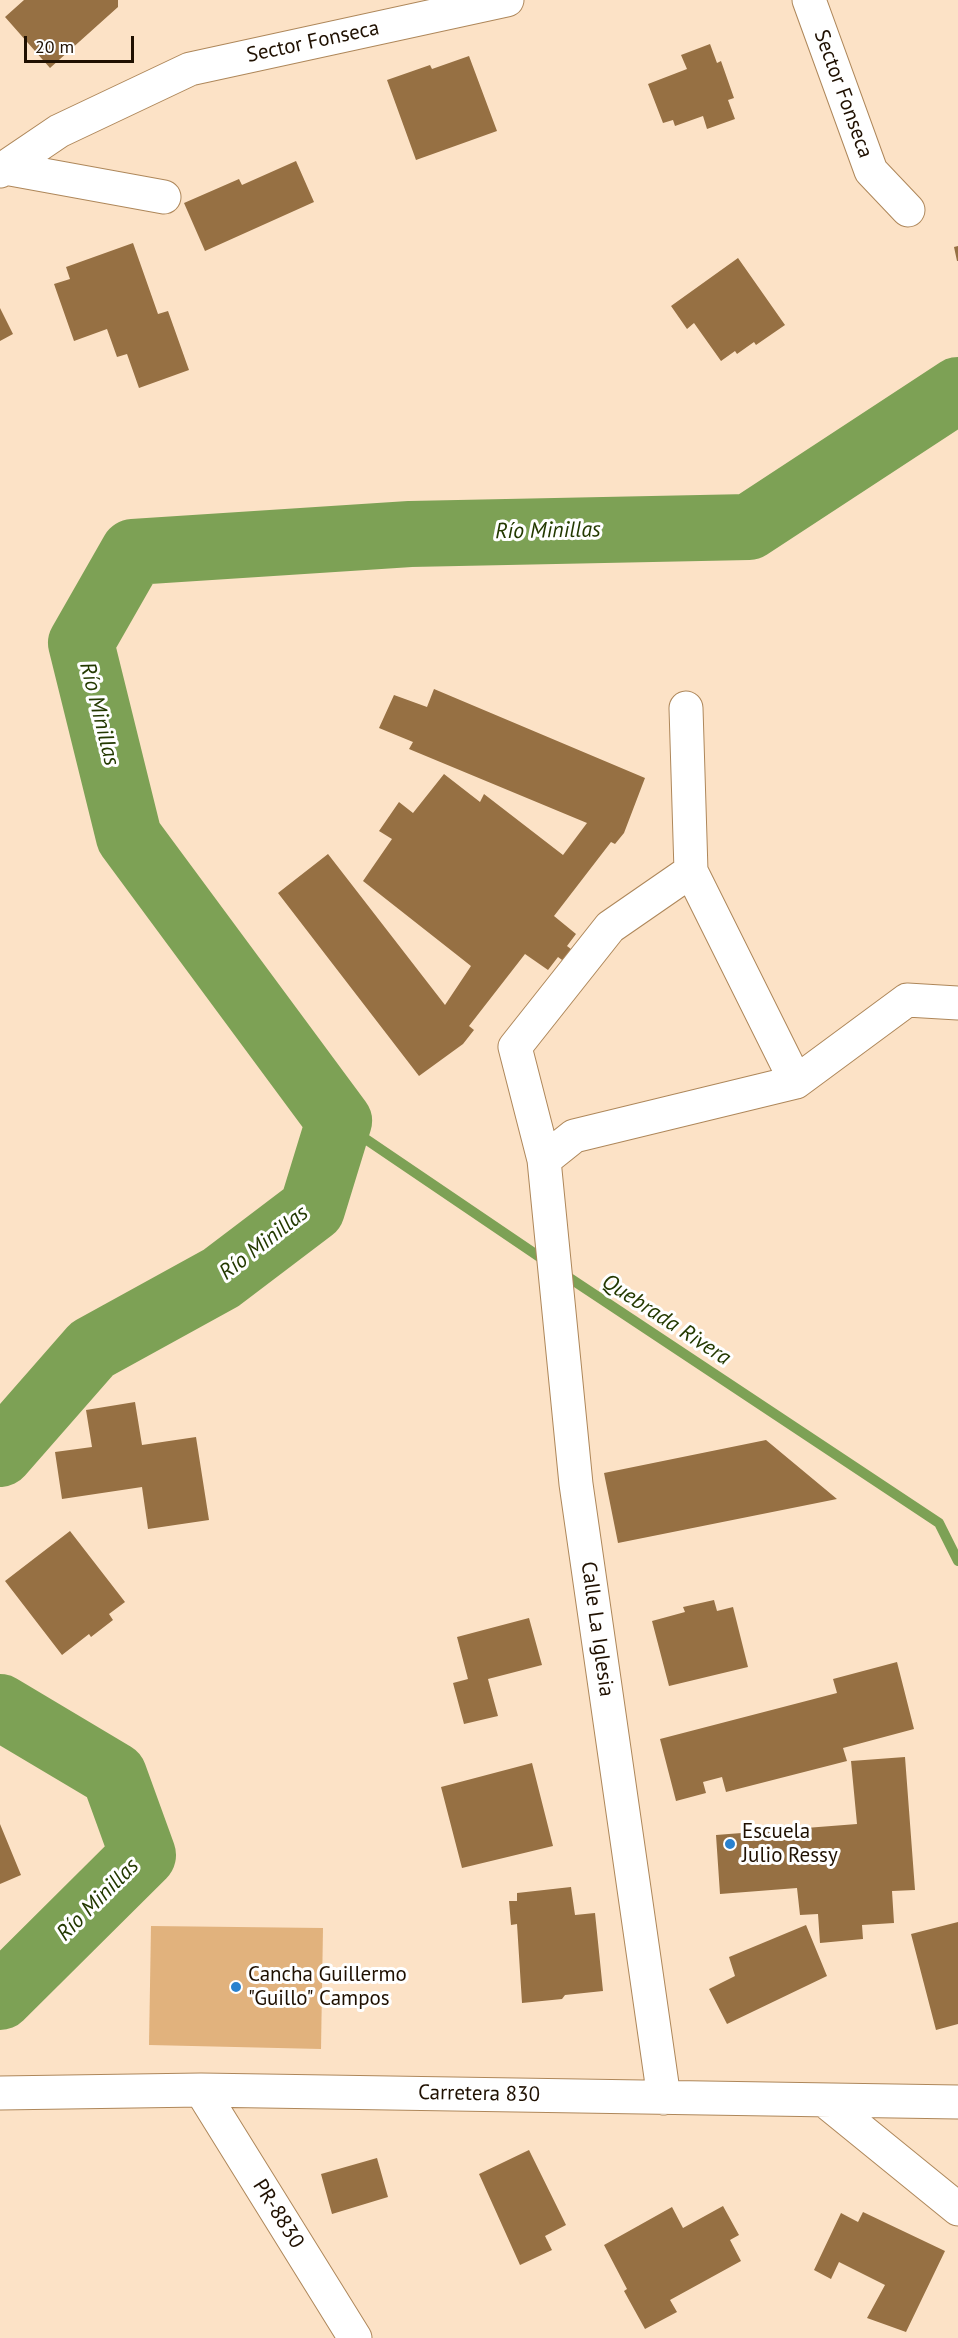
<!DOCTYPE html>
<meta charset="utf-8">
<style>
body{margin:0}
#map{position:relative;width:958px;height:2338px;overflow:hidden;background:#fce2c6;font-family:"PT Sans",sans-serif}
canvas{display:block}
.scale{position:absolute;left:24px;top:36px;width:110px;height:27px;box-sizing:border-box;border:3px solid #1f1001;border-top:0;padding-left:8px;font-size:18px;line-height:21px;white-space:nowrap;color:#1f1001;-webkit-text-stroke:4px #fff;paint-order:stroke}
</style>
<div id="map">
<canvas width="958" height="2338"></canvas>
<div class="scale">20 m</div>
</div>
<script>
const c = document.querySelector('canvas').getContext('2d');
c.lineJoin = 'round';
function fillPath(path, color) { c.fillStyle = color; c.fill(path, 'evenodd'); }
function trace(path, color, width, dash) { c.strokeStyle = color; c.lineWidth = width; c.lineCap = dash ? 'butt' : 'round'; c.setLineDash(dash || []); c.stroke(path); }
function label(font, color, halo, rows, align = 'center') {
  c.font = font + ' "PT Sans",sans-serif'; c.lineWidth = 6; c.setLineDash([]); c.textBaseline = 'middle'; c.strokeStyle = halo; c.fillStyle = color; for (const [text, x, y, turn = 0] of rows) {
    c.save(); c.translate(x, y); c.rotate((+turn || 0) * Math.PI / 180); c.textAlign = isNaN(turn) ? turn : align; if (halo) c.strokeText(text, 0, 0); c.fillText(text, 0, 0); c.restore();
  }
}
fillPath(new Path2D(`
 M151 1926 323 1928 321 2049 149 2045Z`), '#e1b27d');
trace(new Path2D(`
 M339 1121 547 1262
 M562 1273 939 1523 958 1561`), '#7da155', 10);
trace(new Path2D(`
 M0 1454 92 1349 221 1278 312 1209 339 1121 129 837 81 643 133 552 410 534 749 527 958 390
 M0 1707 114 1775 143 1855 0 1997`), '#7da155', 66);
fillPath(new Path2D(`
 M24 0H118V7L50 68 5 17Z
 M710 44 717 63 721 61 734 98 728 100 735 119 707 129 703 116 675 126 673 120 663 123 648 84 687 69 681 55Z
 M469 56 497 131 416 160 387 80 430 65 432 69Z
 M296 161 314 202 205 251 184 203 239 179 242 185Z
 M133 243 158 314 168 311 189 370 139 388 127 354 117 357 107 329 74 341 54 284 70 279 66 267Z
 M958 246V261H957L954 247Z
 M738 258 785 325 756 345 754 342 737 354 735 351 721 361 694 323 687 329 671 306Z
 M0 308 13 334 0 341Z
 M434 689 645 778 624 833 615 844 611 842 554 916 576 934 567 946 588 962 580 973 558 957 548 970 525 954 469 1026 474 1030 463 1044 419 1076 278 893 328 854 445 1005 471 966 363 881 392 839 379 831 399 802 413 813 444 774 480 802 484 794 563 855 587 823 409 749 413 742 379 728 394 695 427 707Z
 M135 1402 142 1445 196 1437 209 1520 148 1529 142 1487 62 1499 55 1452 92 1447 86 1410Z
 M766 1440 837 1499 618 1543 604 1473Z
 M70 1531 125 1602 109 1614 113 1620 91 1637 89 1634 62 1655 5 1581Z
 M714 1600 717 1611 733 1607 748 1667 669 1686 652 1621 685 1612 683 1607Z
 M529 1618 542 1665 488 1679 498 1716 464 1724 453 1683 468 1679 457 1637Z
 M897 1662 914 1729 843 1748 847 1761 726 1792 722 1777 703 1782 706 1793 676 1801 660 1739 837 1693 833 1679Z
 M905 1757 915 1890 892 1891 894 1923 862 1925 863 1939 820 1943 818 1914 800 1915 797 1888 720 1894 716 1835 857 1824 851 1761Z
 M532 1763 553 1846 462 1868 441 1787Z
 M0 1824 21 1875 0 1884Z
 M571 1887 575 1915 595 1913 603 1991 565 1995 562 1999 522 2003 517 1924 511 1925 509 1901H517V1893Z
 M958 1922V2024L936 2030 911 1934Z
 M806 1925 827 1976 727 2024 709 1989 735 1976 729 1957Z
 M529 2150 566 2225 545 2236 552 2250 520 2265 479 2174Z
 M377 2158 388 2197 332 2214 321 2174Z
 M723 2206 739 2235 730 2240 741 2261 670 2300 677 2312 645 2329 624 2291 627 2289 604 2245 672 2207 683 2228Z
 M863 2212 945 2251 906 2332 867 2318 885 2285 839 2262 831 2279 814 2270 841 2213 858 2222Z`), '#967043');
const minor = new Path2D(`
 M809 0 871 171 908 210
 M5 168 164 197
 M0 171 59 131 190 69 507 0
 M686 708 691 871 796 1082
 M544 1160 574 1136 796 1082 907 1000 958 1003
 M201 2090 355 2338
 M0 2093 201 2090 958 2102
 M664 2098 576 1484 544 1160 515 1047 610 927 691 871
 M824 2100 958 2209`);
trace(minor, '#ae875a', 35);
trace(minor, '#fff', 33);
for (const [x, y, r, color] of [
 [730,1844,6,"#2981ce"],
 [236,1987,6,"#2981ce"]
]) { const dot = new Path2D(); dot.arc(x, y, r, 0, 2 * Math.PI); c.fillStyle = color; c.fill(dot); trace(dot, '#fff', 2); }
label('21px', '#1f1001', '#fff', [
 ["Sector Fonseca",313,42,-12],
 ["Sector Fonseca",843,94,70],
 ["Calle La Iglesia",597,1629,82],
 ["Carretera 830",479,2094,1],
 ["PR-8830",278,2214,58]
]);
label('21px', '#1f1001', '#fff', [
 ["Escuela",742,1832],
 ["Julio Ressy",742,1856],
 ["Cancha Guillermo",248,1975],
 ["\"Guillo\" Campos",248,1999]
], 'left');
label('italic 22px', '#233900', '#fff', [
 ["Río Minillas",548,531,-1],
 ["Río Minillas",99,714,76],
 ["Río Minillas",264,1243,-38],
 ["Quebrada Rivera",666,1320,33],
 ["Río Minillas",98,1900,-45]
]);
</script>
